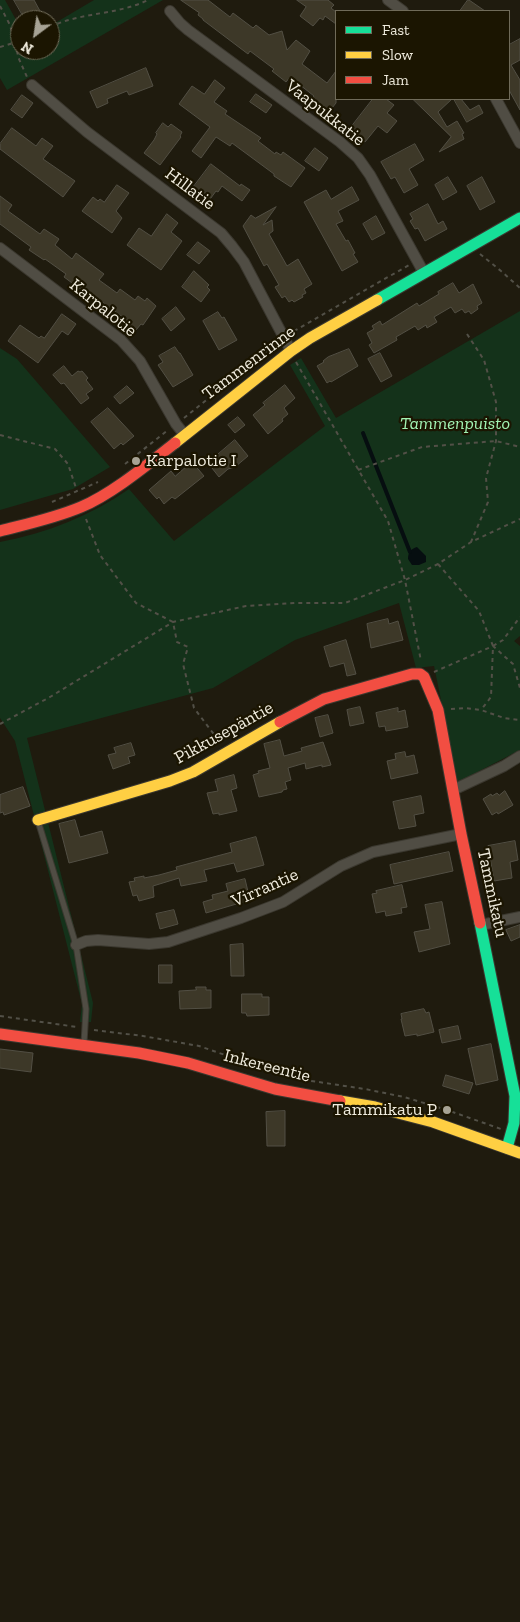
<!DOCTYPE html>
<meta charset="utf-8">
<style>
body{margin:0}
#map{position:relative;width:520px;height:1622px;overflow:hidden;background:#1f1b0e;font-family:"Zilla Slab",serif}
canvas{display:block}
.legend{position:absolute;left:335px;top:10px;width:175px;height:90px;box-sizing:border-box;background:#1b1501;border:1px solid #706b59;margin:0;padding:6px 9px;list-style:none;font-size:15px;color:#f0ecde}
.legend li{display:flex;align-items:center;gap:10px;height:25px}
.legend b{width:25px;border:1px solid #706b59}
.north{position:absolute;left:10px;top:10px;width:50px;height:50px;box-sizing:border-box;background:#1b1501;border:1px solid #706b59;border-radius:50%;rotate:211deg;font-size:14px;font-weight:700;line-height:20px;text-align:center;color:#f0ecde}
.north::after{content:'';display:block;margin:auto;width:18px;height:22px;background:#a7a395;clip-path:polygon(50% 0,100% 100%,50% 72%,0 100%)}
</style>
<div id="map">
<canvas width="520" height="1622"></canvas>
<ul class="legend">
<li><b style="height:6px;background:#16e098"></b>Fast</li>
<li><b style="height:6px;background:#ffcf43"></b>Slow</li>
<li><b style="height:6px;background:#f24e42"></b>Jam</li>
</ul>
<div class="north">N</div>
</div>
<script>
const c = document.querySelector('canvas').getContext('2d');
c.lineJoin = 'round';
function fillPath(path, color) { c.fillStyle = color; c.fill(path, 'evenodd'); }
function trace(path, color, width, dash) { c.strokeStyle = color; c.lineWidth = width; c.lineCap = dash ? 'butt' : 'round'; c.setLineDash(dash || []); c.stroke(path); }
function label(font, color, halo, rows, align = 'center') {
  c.font = font + ' "Zilla Slab",serif'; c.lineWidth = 4.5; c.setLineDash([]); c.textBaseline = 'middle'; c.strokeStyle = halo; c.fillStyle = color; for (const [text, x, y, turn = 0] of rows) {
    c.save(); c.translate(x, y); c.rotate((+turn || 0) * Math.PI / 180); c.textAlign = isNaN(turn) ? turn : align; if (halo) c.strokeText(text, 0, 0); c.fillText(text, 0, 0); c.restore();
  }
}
fillPath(new Path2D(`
 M0 0H5L20 27V50H50V26L94 0H163L7 90 0 78Z
 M520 311V636L514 641 520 646V750L458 782 434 666 416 668 399 603 295 640 213 688 27 738 93 1003 91 1022H80L82 1004 15 741 0 718V542C47 533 90 516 129 489L174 541 325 426 290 365 301 358 336 418Z
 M0 348 17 359 110 467 73 489 0 510Z`), '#14321a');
fillPath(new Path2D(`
 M417 547 426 556V562L419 565H412L408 559C408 552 411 549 417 547Z`), '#060e10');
trace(new Path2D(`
 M363 433 410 552`), '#060e10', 4);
const building = new Path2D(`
 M14 0H34L40 11 25 19Z
 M181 0H208L230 17 233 13 253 28 256 25 269 35 282 31 287 50 296 40 310 51 302 64 327 83 336 71V103L332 108 330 106 326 112 311 100 314 96 290 77 286 82 272 71 274 69 250 51 248 54 203 20V19L198 15 199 13Z
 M297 0H328L334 5 331 8 336 12V24L325 16 323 20 320 18 313 26 300 16 306 7Z
 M468 0H469L485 11H460Z
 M520 39V60L511 65 520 80V110L509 90V45Z
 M146 68 153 86 129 95 127 91 107 99 108 103 97 108 90 92Z
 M215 80 225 88 214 102 227 111 225 114 261 138 258 141 275 154 276 152 281 155 283 152 305 168 291 187 274 176V174L232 143 230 146 216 137 201 158 192 151 210 127 179 104 192 86 204 94Z
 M256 94 272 105 266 113 250 102Z
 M22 95 33 103 22 118 11 110Z
 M373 99H386L394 105 387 113 397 121 387 133 378 126 365 142 349 130Z
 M413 99H452L438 112 447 127 457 121 464 133 462 134 464 139 439 152 451 137Z
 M454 99H461L470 110 479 105 483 113 467 122Z
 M163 123 168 127 171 124 182 132 180 136 181 137 160 165 144 153 154 140 157 134 156 133Z
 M12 128 36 146 42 138 53 146 43 159 75 181 63 197 0 149V144Z
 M415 144 424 160 409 169 418 185 404 193 395 177 391 179 381 162Z
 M315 148 328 158 319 171 305 161Z
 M211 164 240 186 241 184 250 190 242 201 222 186 218 192 216 191 208 202 192 189Z
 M448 177 457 192 443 200 435 185Z
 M482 177 495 202 480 210 467 186Z
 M117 185 129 193 116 211 122 218 112 233 82 211 93 197 98 201 100 199 104 202Z
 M352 187 359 200 338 211 343 221 336 224 346 241 348 240 355 253 353 254 358 262 342 271 304 202 326 190 331 199Z
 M0 196 12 205 8 211 40 234 44 229 59 239 55 245 72 259 76 253 104 274 99 280 117 293 120 289 135 300 138 296 145 301 147 298 156 306 143 325 141 324 136 330 122 320 124 318 101 301 99 303 64 277 66 274 45 259 44 260 29 250 31 247 0 224Z
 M428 204 438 224 443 221 447 229 425 241 418 228 415 229 410 221 413 219 410 214Z
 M276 207 263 225 272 220 273 231 269 234 287 266 298 259 312 284 304 289 306 293 302 295 303 297 294 302 292 300 289 302 285 296 282 298 275 287 279 285 267 264 264 266 243 226 251 215 255 218Z
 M167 214 178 223 171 232 182 241 161 270 127 245 139 228 151 236Z
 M376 216 385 233 372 240 363 224Z
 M198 242 210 251 199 264 187 255Z
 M194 271 209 285 207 287 210 290 201 302 182 287Z
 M453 283 459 293 473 284 482 303 477 306 478 309 471 314 469 311 465 313 462 309 455 313 451 307 434 317 437 322 427 328 426 325 418 330 415 326 396 337 397 340 374 353 369 345 372 343 367 333 374 329 372 326 380 321 382 325 417 303 419 306 439 294 438 292Z
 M176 307 185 319 171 331 162 319Z
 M218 312 222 318 224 317 237 340 219 350 203 321Z
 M62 314 76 324 68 335 62 331 38 363 8 341 20 325 39 338 41 336 44 338Z
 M175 347 179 353H180L193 375 173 387 158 365 163 362 159 356Z
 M349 349 358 366 331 382 330 381 327 383 317 366 324 362 323 361 328 357Z
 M380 353 392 376 381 382 368 359Z
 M64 366 72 376 78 371 80 372 82 371 88 378 86 380 93 389 86 394 89 398 81 404 64 383 61 384 53 375Z
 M285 385 295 398 284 408 288 414 282 419 283 421 268 434 253 415 265 405 263 403Z
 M127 386 134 393 120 404 114 397Z
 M108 408 134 436 123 445 121 443 114 449 91 422Z
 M238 417 245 425 235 433 228 425Z
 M235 440 248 456 235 467 228 469 219 477 208 463Z
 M192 462 204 476 175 499 172 497 164 504 159 497 157 499 149 490 171 471 175 476Z
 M388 619 389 624 398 621 403 640 371 648 367 624Z
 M346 640 356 674 347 676 344 663 330 667 324 647Z
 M360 707 364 723 350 726 347 710Z
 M398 708V712L405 710 408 727 386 731 385 726 379 727 376 713Z
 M328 715 333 733 320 737 315 718Z
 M280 740 284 756 302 751 301 748 323 742 331 765 322 767V765L306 769 305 763 288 768 291 780 285 782 287 789 283 790 282 792 259 797 253 775 259 773 258 771 270 768 264 744Z
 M131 743 135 755 128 757 130 763 113 769 108 755 116 753 114 748Z
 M405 752 406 757 414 755 418 773 391 779 387 761 396 759 395 754Z
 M234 775 237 788 231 790 237 811 219 815V813L213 814 207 793 218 791 215 780Z
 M23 787 30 806 4 815 3 812 0 813V795Z
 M505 791 513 805 498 814 497 812 492 815 483 799 491 794 492 796 497 793 499 795Z
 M421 796 424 813 414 815 416 826 399 829 393 802Z
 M75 820 80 837 102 831 108 853 69 863 59 824Z
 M256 837 264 865 237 872 234 863 204 870 207 881 181 886 179 878 153 886 154 897 139 901 137 895 133 896 129 882 135 881 134 878 144 876V878L159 875 177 870 176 867 232 852 230 844Z
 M515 841 518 860 510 862 512 878 494 881 488 846Z
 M449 852 453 871 394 884 390 865Z
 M245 879 250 900 206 913 203 902 213 899 212 895 228 891 226 884Z
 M402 885 407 907 401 908 402 913 386 916 385 911 376 913 372 894 377 893 376 891Z
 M442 902 450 944 419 952 414 932 430 929 425 905Z
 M174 910 178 924 160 929 156 914Z
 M520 925V937L511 941 506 930Z
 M243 944 244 976H231L230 945Z
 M159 965H172V983H159Z
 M196 987H206V990H211V1008L180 1009 179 991 196 990Z
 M242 994H262V997H269V1015L247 1016 246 1013H242Z
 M424 1009 426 1013 429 1012 434 1032 417 1036V1034L405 1036 401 1019H402L401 1014Z
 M458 1026 461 1039 442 1043 439 1030Z
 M491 1044 498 1080 476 1085 468 1049Z
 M0 1049 33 1053 31 1072 0 1068Z
 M446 1075 473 1083 469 1094 443 1086Z
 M285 1111V1146H267L266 1112Z`);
fillPath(building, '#3d3828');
trace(building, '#524f44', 1);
const lane = new Path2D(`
 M38 821 76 945 86 1009 84 1043`);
const street = new Path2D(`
 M388 0 403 11
 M170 11 180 23 188 30 340 142 358 158 370 175 424 273
 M32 85 87 132 221 233 232 246 244 262 291 351
 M496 99 520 143
 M0 248 121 340 140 361 176 424 184 434
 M453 790 504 766 520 756
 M481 925 520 917
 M76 945 86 941 98 940 149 944 168 942 241 918 283 902 341 866 373 852 461 834`);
const fast = new Path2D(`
 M377 300 520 218
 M480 923 515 1096 514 1123 507 1148`);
const slow = new Path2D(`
 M175 443 291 351 310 338 377 300
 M38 820 170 781 193 772 280 722
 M340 1101 375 1107 433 1122 520 1153`);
const jam = new Path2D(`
 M0 531C27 524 55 518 81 507 112 494 148 464 175 443
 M280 722 324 699 412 674H420L424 677 438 710 461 834 480 923
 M0 1034 139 1053 188 1063 275 1089 340 1101`);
trace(lane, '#3b382f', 7);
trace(street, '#3b382f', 12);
trace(fast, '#3b382f', 13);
trace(slow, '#3b382f', 13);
trace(jam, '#3b382f', 13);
trace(new Path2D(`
 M0 6 10 25 19 59 27 77
 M50 27C81 12 118 15 148 0
 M0 47 20 41
 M480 254 501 271 520 288
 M294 331 409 265
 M467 334 484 360 496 402V441L486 478 488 502 471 542
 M296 362 388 521 405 580 421 661
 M184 418 276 344
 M0 435 55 449 68 464 77 491
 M125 464 168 430
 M358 470 422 447 496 441 520 447
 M52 502 98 482
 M86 519 100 555 136 603 173 622 177 642 188 647 183 664 194 708 219 741
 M438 564 479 611 493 646 491 697 481 710
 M493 646 503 640 520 617
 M434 672 493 646 513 664 520 688
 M451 709 465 708 481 710 504 718 520 720
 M0 724 50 697 173 622 246 606 295 603H345L405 580 438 564 471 542 520 519
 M0 1016 77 1027
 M94 1030 143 1036 199 1046 292 1078 365 1089 404 1097 447 1110 501 1129`), '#525047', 2, [4, 4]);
trace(lane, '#504d44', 5);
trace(street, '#504d44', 10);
trace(fast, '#16e098', 11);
trace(slow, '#ffcf43', 11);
trace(jam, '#f24e42', 11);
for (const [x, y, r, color] of [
 [136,461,5,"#a7a395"],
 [447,1110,5,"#a7a395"]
]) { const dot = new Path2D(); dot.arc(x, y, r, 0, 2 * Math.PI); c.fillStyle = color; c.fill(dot); trace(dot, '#1b1501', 2); }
label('18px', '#f0ecde', '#1b1501', [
 ["Vaapukkatie",325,113,38],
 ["Hillatie",190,189,37],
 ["Karpalotie",103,308,39],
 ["Tammenrinne",249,363,-37],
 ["Pikkusepäntie",224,733,-29],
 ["Virrantie",265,888,-24],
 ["Tammikatu",492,893,78],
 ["Inkereentie",267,1066,14]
]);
label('italic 18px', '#a3f4b4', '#1b1501', [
 ["Tammenpuisto",455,424]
]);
label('18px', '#f0ecde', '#1b1501', [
 ["Karpalotie I",146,461],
 ["Tammikatu P",437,1110,"right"]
], 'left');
</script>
